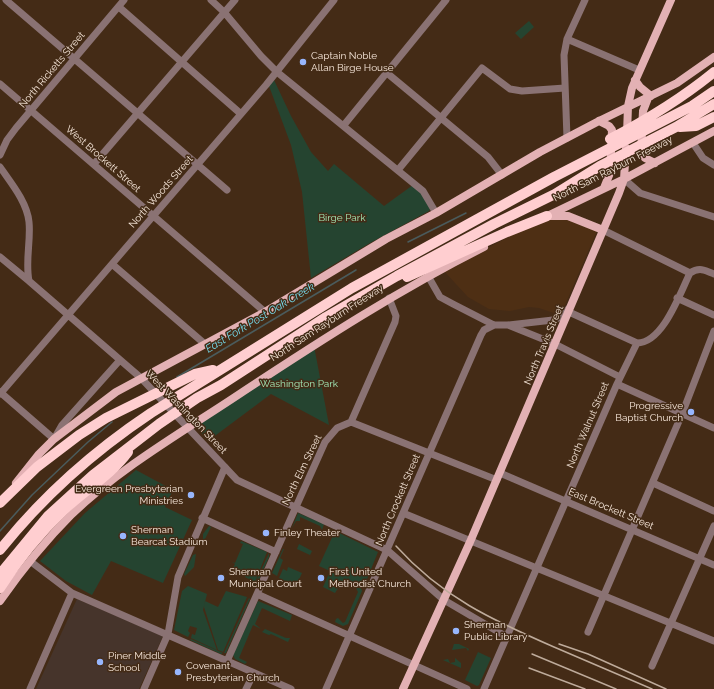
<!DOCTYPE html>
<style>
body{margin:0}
canvas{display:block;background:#442b16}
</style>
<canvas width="714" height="689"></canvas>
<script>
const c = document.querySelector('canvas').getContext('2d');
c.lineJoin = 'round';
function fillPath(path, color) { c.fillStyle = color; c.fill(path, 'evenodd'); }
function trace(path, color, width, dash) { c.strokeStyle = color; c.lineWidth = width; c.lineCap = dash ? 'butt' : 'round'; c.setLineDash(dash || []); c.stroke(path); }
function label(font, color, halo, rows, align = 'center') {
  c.font = font + ' Raleway,sans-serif'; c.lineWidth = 3; c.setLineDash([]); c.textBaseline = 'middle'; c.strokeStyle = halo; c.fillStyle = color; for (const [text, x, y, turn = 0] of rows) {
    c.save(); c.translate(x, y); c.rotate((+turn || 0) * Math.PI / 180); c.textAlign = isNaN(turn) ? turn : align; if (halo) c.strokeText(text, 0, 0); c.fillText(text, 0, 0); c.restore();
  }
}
fillPath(new Path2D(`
 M566 218 596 231V233L565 305 557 314 539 308 529 307 510 311 489 309 468 297 444 271 543 219Z`), '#4e2f14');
fillPath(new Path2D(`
 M77 599 163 636 139 689H36Z`), '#46342b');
fillPath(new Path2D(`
 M529 21 534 27 521 39 515 33Z
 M274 80 291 116 311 152 328 171 334 164 384 206 413 185 421 192 430 209 429 211 370 243 311 278 302 192 291 145 269 86Z
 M314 346 329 425 271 394 208 441 198 428 201 423Z
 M136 470 173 490 165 507 192 520 163 583 111 561 92 595 66 581 40 561 85 513Z
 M298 513 324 524 322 530 320 526 300 517V521H296L292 528Z
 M209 526 235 538 211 527 203 543V534Z
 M335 531 378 552 365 584C351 585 346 574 335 593L323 587 330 571 319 566Z
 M241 541 267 552 255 582 245 577 247 571 243 569 240 576 231 572 235 564 232 562 235 563 243 544 240 543Z
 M299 544 312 551 310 555 297 549Z
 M283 549H284L280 558 283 560 277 576 272 573Z
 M269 553V557L256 586 254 585Z
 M196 554 194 567 185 576 184 574 193 555Z
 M288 567 302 573 296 586 279 578 283 569 287 571Z
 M188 586 207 594 203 610 217 650 191 638 192 634 195 635 197 628 190 626 188 631 190 633 188 637 174 630 182 591Z
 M356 588H361L362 591 348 624 343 626 335 622 336 619 338 618 343 623 345 622 358 592Z
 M226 591 247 597 223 652 218 650 204 607 205 601 218 607Z
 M249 598 250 599 228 648 226 653H224Z
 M258 601 292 615 290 621 262 608 255 624 261 629 253 625 239 658 247 662 245 664 235 659 233 655Z
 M265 629 286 638H290L288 642 271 634 269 635 262 632Z
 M191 639 223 653 221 654 190 640Z
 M454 644H459L469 649 468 651 466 648 452 650Z
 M478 652 491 658 479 685 477 686 465 680Z
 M448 659 450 663 455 662V658L461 663V668L443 660Z`), '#254430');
trace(new Path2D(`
 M408 242 466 213
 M177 377 356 270
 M0 531 32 495 88 442 112 422`), '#4a5b5c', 1.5);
trace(new Path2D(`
 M6 0 227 190
 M211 0 224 12 261 56 277 72 423 191 436 213
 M119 7 241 114
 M567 39 639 70
 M387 73 488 157 502 175
 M0 84 265 312
 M344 125 446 0
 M567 138 564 55 567 39 585 0
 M693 143 703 158 714 165
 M0 155 7 140 16 128 124 0
 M94 164 235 0
 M0 167C11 183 27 202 29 222 31 241 25 261 29 281L141 378 237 480 387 550 444 600 507 637
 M398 170 482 68 510 89 522 91 565 88
 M624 179 640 193 714 217
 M603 230 690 273C699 267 705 270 714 274
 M0 257 29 281
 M112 264 206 345
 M428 276 440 297 453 304 494 325H508L555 344 620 377
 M677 298 714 315
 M569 312 637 343
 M509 325 553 320 562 317 568 309
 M617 384 714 428
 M0 392 54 439 62 425 120 360
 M0 394 266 85 334 0
 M351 422 497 480
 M500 473 714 565
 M653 483 714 511
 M403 513 714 641
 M202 518 276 552
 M30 561 72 593 291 689
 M257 594 467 689
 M588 632 682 414 714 331
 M227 661 325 442 337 428 351 422 395 322 396 316 389 298
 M652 666 714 526
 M30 689 72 593
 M144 689 168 634 178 577 225 467
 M246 689 254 673
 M326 689 481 335 484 330 494 325
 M484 689 617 384 637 343C663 343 680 293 690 273`), '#8a7273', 7);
trace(new Path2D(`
 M635 80 640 87 651 96
 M648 98 643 111 641 153 645 158 655 163
 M599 121 609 126 612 130 610 173 604 188
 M627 134 628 106 632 88 671 0
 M548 216H568L603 230
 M543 218 624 179 714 131
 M16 483 39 454 54 439 116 392 265 312 386 239 436 213 540 152 599 121 677 83 714 57
 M0 601C21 571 45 541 71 515 122 466 186 430 244 391 323 339 399 290 484 247
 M403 689 470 542 619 193 624 179 626 148`), '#e3b1b4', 8);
trace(new Path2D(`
 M680 127 696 126 714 117
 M610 139C648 119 681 99 714 72
 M407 277 507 232 547 216
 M0 503 37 467 79 435 106 418 195 374 213 370
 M0 550C43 496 94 451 151 413L352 288 554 177 692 106 714 91
 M0 574 48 516 93 475 159 424 197 398 221 385 326 317 397 276 494 224 555 194 600 166 676 127 714 104
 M0 588C18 560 40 533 64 510 85 490 111 475 128 452`), '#ffced0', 10);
trace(new Path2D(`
 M396 546C442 597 492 620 554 647 587 661 619 675 652 689
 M559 644 588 654 666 689
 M532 654 616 689
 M529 668 585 689`), '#beab9b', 1.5);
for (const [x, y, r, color] of [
 [303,62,4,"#97b6fd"],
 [691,412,4,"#97b6fd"],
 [191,495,4,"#97b6fd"],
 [266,533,4,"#97b6fd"],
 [123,536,4,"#97b6fd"],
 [221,578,4,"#97b6fd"],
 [321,578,4,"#97b6fd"],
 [456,631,4,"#97b6fd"],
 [100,662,4,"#97b6fd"],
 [178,672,4,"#97b6fd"]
]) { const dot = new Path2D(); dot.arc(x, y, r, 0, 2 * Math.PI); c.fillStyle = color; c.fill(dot); trace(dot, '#442b16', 1.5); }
label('10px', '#f6e6d9', '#442b16', [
 ["Captain Noble",311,56],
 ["Allan Birge House",311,68],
 ["Progressive",683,406,"right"],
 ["Baptist Church",683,418,"right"],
 ["Evergreen Presbyterian",183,489,"right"],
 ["Ministries",183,501,"right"],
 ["Sherman",131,530],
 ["Bearcat Stadium",131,542],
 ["Finley Theater",274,533],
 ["Sherman",229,572],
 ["Municipal Court",229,584],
 ["First United",329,572],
 ["Methodist Church",329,584],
 ["Sherman",464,625],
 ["Public Library",464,637],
 ["Piner Middle",108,656],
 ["School",108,668],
 ["Covenant",186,666],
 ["Presbyterian Church",186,678]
], 'left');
label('10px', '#f6e6d9', '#442b16', [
 ["North Ricketts Street",52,70,-50],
 ["West Brockett Street",103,159,41],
 ["North Sam Rayburn Freeway",613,169,-27],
 ["North Woods Street",161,192,-49],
 ["North Sam Rayburn Freeway",327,323,-33],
 ["North Travis Street",544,345,-67],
 ["West Washington Street",186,412,46],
 ["North Walnut Street",588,425,-67],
 ["North Elm Street",302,470,-64],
 ["North Crockett Street",398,500,-67],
 ["East Brockett Street",611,509,23]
]);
label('10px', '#a1e8b7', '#442b16', [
 ["Birge Park",342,218],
 ["Washington Park",299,384]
]);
label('italic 11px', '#76dcee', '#442b16', [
 ["East Fork Post Oak Creek",260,318,-31]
]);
</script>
